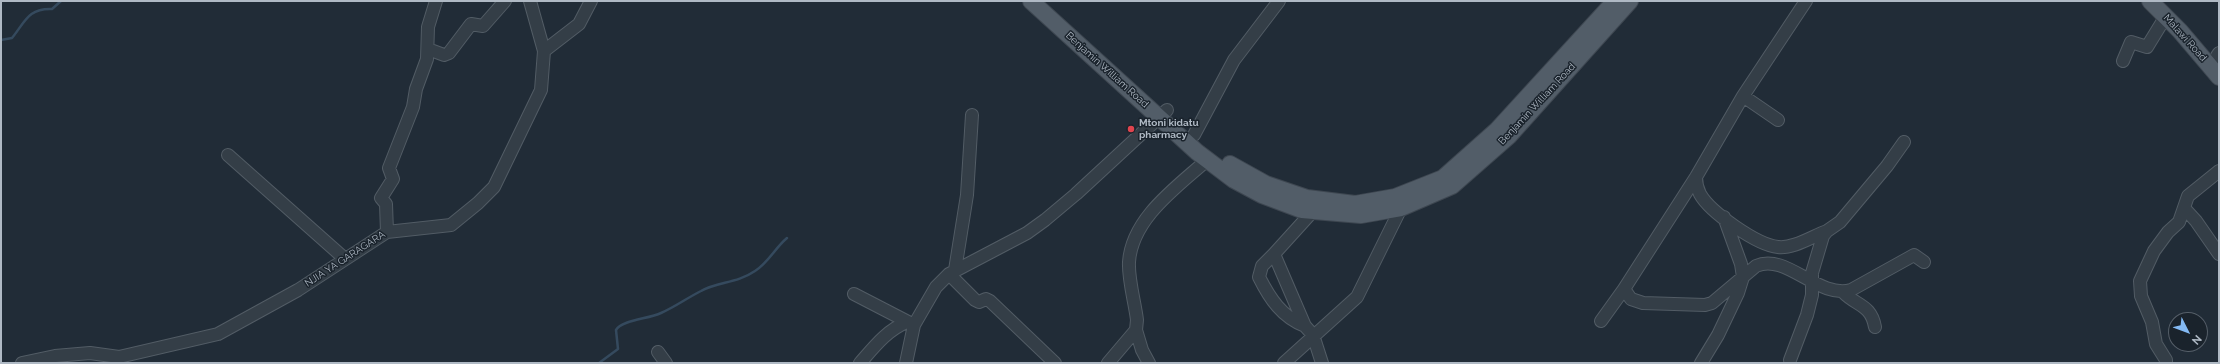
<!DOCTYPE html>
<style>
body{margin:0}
#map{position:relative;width:2220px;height:364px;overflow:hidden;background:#212c37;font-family:Raleway,sans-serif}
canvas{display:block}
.frame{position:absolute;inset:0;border:2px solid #afb9c4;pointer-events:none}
.north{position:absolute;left:2168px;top:312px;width:40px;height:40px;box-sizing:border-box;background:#1a232c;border:1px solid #565f69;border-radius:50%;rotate:132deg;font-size:11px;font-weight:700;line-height:16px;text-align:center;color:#afb9c4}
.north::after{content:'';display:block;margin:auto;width:14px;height:18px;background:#84baf4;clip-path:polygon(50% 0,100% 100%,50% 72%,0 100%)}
</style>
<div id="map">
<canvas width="2220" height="364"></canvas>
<div class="frame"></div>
<div class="north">N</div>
</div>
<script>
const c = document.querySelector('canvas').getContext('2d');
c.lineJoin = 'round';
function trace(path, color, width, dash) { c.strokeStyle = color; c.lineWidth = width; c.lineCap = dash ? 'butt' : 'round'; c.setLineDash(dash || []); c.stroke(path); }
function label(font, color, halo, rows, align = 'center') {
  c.font = font + ' Raleway,sans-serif'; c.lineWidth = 3; c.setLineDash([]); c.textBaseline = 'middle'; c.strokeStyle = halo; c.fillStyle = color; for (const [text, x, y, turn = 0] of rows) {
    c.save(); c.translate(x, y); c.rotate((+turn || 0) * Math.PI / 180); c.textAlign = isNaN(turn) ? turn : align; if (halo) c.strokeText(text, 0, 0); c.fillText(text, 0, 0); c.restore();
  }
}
trace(new Path2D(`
 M1 40 12 38C25 22 28 8 52 9L61 1
 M599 363 618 349 616 330C622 320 648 319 661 313 675 307 687 298 701 291 718 281 736 284 755 271 768 263 775 248 787 238`), '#354a5e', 2.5);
const minor = new Path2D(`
 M428 49 444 55 449 53 471 24 483 26 505 1
 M544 51 579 24 591 1
 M2219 53 2217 56 2219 61
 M2123 61 2131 42 2147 47 2166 16
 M1743 96 1778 120
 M1194 135 1234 60 1279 1
 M228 155 344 258
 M1696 177C1696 183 1697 188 1700 194 1710 212 1757 245 1778 247 1793 249 1813 236 1827 231
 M1315 205 1313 211 1274 254 1305 326 1313 335 1322 363
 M2185 209 2196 221 2219 254
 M387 232 386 204 381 198 393 179 389 168 413 107 416 89 427 59 428 27 436 1
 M1274 254 1262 266 1259 277C1270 299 1282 317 1305 326
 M955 270 967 195 972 115
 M949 274 975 300 979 302 986 299 990 301 1055 363
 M1624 289 1631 299 1643 303 1705 305 1712 303 1756 266C1786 252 1818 299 1851 290L1914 255 1924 262
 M1843 292C1856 306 1871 304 1875 327
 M854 294 914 325
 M1601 321 1624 289 1696 177 1743 96 1806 1
 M1136 330 1142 350 1149 363
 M658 352 666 363
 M1790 360 1807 315 1812 295V273L1823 236 1827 231 1840 222 1887 166 1904 142
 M22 363 55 356 90 353 119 357 218 334 298 290 387 232 451 225 478 203 494 187 541 90 544 51 530 1
 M860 363C874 347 887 330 907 322
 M906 363 914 325 936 287 949 274 1027 233 1045 220 1076 194 1167 110
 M1108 363 1136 330 1137 320C1135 303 1128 279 1129 262 1132 218 1177 187 1207 160
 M1284 363 1357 297 1401 208
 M1701 363 1718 335 1738 293 1743 277 1741 264 1724 217
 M2166 363V360L2156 344 2152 322 2141 296 2140 281 2154 251 2168 232 2179 222 2188 196 2219 171`);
const major = new Path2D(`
 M1031 1 1197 152 1234 180 1262 195 1302 210 1361 215 1401 208 1452 186 1509 136 1630 1
 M2150 1 2180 31 2219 77
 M1230 164 1266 184 1307 198 1355 204 1395 197 1443 178 1497 130 1615 1`);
trace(minor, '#525c65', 14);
trace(major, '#3e4751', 18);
trace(minor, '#343e47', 12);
trace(major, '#525d68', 16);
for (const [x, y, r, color] of [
 [1131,129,4,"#e0444e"]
]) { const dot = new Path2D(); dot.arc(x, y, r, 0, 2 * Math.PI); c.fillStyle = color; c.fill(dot); trace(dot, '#1a232c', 1.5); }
label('10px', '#afb9c4', '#1a232c', [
 ["Malawi Road",2185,38,48],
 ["Benjamin William Road",1107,70,42],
 ["Benjamin William Road",1537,104,-47],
 ["NJIA YA GARAGARA",345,259,-33]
]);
label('bold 10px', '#afb9c4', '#1a232c', [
 ["Mtoni kidatu",1139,123],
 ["pharmacy",1139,135]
], 'left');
</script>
